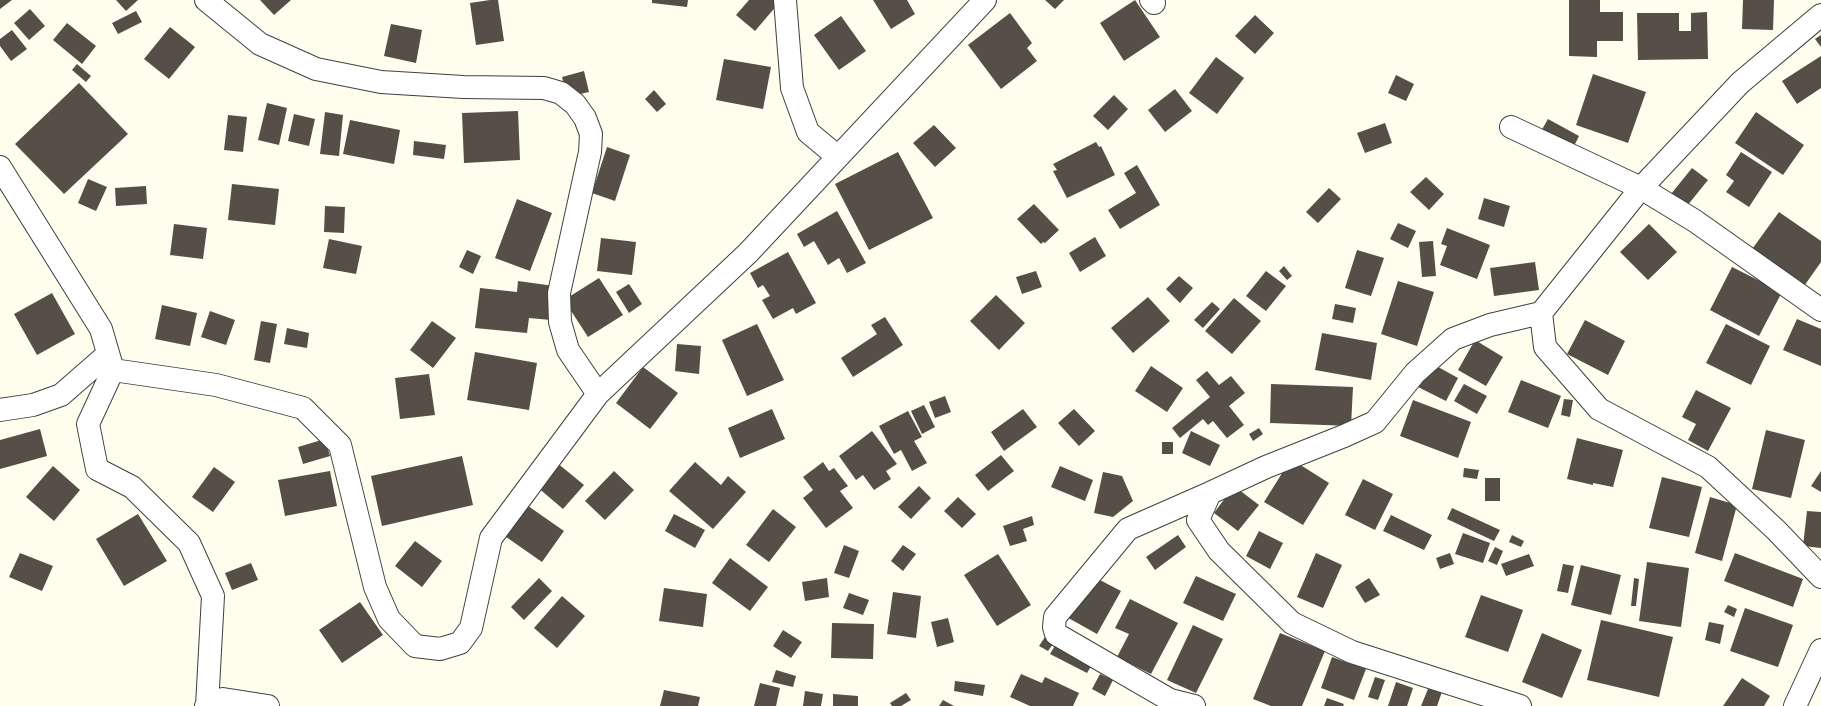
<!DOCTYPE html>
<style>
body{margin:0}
canvas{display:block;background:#fffded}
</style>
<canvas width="1821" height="706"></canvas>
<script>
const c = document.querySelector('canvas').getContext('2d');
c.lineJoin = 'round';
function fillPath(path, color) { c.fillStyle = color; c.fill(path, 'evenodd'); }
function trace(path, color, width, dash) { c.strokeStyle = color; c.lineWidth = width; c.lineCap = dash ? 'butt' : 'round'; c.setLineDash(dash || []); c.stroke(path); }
fillPath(new Path2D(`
 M0 0H12L0 9Z
 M116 0H138L126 11Z
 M260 0H291L274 15Z
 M490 0H498L504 41 476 45 470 3Z
 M652 0H688L687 7 652 3Z
 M749 0H773L778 4 755 31 736 15Z
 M873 0H907L915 14 891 29Z
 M1045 0H1064L1055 9Z
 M1135 0 1160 37 1124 61 1100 23Z
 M1569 0H1600V12H1623V41H1597V57L1569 56Z
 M1743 0H1774L1773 30 1742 29Z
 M30 9 45 26 29 40 14 23Z
 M136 11 142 22 118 34 112 23Z
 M1707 12 1708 59 1638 60 1637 13H1679V31H1691V13Z
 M1010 13 1032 43 1027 48 1037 61 1001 89 968 45Z
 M1255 15 1274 33 1255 54 1235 36Z
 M841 16 866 51 839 70 814 35Z
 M67 23 96 46 82 64 53 40Z
 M391 24 422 30 416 63 384 56Z
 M170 27 195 47 169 79 144 59Z
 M12 30 27 49 11 61 0 46V39Z
 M1821 35V47L1815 39Z
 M1821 56V88L1797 104 1782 81Z
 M1216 57 1244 78 1217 114 1189 93Z
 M724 59 771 67 763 109 716 100Z
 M77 64 91 76 86 82 72 70Z
 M584 71 589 92 567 97 562 77Z
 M1593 74 1646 92 1628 143 1576 125Z
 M1396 75 1414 84 1406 101 1388 93Z
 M79 83 128 134 64 194 15 144Z
 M1175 89 1192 111 1165 132 1148 110Z
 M654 90 666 104 657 112 645 99Z
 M1114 95 1128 109 1108 130 1093 116Z
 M267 103 287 108 279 145 258 140Z
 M518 111 520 160 464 163 462 113Z
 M325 112 343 115 339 156 320 154Z
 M1756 112 1804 145 1783 175 1735 143Z
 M294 114 315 119 309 146 288 141Z
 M228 115 247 117 243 152 224 150Z
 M1548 119 1579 136 1572 150 1540 133Z
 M350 120 400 130 394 164 343 154Z
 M1385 123 1392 143 1365 153 1357 133Z
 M934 125 956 148 935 167 913 143Z
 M414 141 446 145 444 159 413 155Z
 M1096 142 1099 147 1101 146 1115 175 1067 198 1053 171 1057 170 1053 164Z
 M607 147 630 155 615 201 592 193Z
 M898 152 933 218 869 250 835 184Z
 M1741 152 1772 172 1749 207 1726 192 1734 181 1726 175Z
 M1137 165 1160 205 1120 229 1108 210 1136 193 1124 173Z
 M1692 168 1708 180 1687 206 1671 194Z
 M1426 177 1444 194 1429 210 1410 192Z
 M88 179 107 187 96 211 78 203Z
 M232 184 279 189 275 225 228 220Z
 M146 186 147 204 116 206 115 188Z
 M1329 188 1341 199 1318 223 1306 212Z
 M1484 198 1510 206 1504 227 1478 219Z
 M517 199 552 213 530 271 495 258Z
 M1034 204 1059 230 1045 243 1043 242 1041 244 1017 219Z
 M325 206 345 207 344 233 324 232Z
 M837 211 866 263 847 273 839 258 828 265 814 241 804 247 797 234Z
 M1779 212 1821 241V262L1802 289 1750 252Z
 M1398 223 1416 231 1408 248 1390 239Z
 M174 224 207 228 203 259 170 255Z
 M1649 224 1677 252 1648 280 1620 252Z
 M1447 228 1490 245 1477 279 1440 265 1447 246 1441 244Z
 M1095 237 1106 256 1080 272 1069 253Z
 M601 238 636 242 632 275 597 271Z
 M329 239 362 246 356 274 323 268Z
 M1433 241 1436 276 1422 277 1419 242Z
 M467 250 481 256 473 274 459 267Z
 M1357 250 1384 258 1371 296 1345 288Z
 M788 252 816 303 796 314 793 308 773 319 762 300 770 296 763 285 758 288 750 273Z
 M1535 262 1539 290 1494 296 1490 268Z
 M1284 266 1292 276 1287 280 1279 271Z
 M1732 267 1782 292 1759 336 1710 310Z
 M1036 271 1042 287 1022 294 1016 277Z
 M1266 271 1286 286 1266 311 1246 296Z
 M1179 276 1193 288 1180 303 1166 289Z
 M599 278 623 315 588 337 564 300Z
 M518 281 554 286 551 320 529 318 527 333 475 328 480 288 517 292Z
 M1398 281 1434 292 1417 346 1381 334Z
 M629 284 642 304 629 313 616 292Z
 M52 293 75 334 37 355 14 314Z
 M996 295 1025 323 999 350 970 321Z
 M1148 297 1170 321 1133 353 1111 328Z
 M1234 298 1261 321 1232 354 1205 331Z
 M1212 302 1220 309 1203 328 1194 320Z
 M1335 304 1356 308 1353 323 1332 319Z
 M162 305 197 313 190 346 155 339Z
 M210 311 235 320 226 345 201 337Z
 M885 317 903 345 853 377 841 358 877 334 871 325Z
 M1797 319 1821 329V366L1783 350Z
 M1585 320 1625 341 1608 375 1567 354Z
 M261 321 277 324 270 363 254 360Z
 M432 321 456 338 433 368 410 350Z
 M757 324 784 380 747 396 722 340Z
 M1726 324 1770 346 1751 385 1706 363Z
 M287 328 309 333 307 348 284 344Z
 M1322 333 1377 343 1371 380 1315 370Z
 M1475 340 1503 357 1486 386 1458 370Z
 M677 344 701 346 699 374 675 371Z
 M475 352 537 363 529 410 467 400Z
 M1431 363 1458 378 1446 401 1418 387Z
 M1151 366 1183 388 1167 412 1135 391Z
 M643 367 678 393 650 429 616 403Z
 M1207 371 1219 385 1231 376 1245 393 1229 406 1244 425 1227 438 1213 421 1208 425 1203 419 1180 438 1172 428 1210 397 1196 380Z
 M429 374 435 415 400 419 395 378Z
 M1521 380 1561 396 1548 428 1508 412Z
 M1271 384 1353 387 1351 426 1270 423Z
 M1464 384 1487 396 1477 414 1454 401Z
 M1696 390 1731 408 1708 451 1688 440 1696 424 1682 417Z
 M945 396 951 412 935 418 929 402Z
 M1564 399 1573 400 1570 417 1561 415Z
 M1413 400 1471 422 1458 458 1400 436Z
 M924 405 935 427 922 434 911 411Z
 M772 409 785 439 740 458 728 428Z
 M1023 409 1037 427 1004 451 991 432Z
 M1074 409 1095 431 1079 446 1058 423Z
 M908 411 922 437 914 441 927 463 912 471 901 450 894 454 879 426Z
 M1259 428 1263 434 1253 441 1249 434Z
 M40 429 47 456 0 469V440Z
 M1766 430 1805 440 1791 498 1752 489Z
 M872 431 897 464 886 471 891 479 874 490 863 475 856 480 839 456Z
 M1191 431 1220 445 1210 466 1182 453Z
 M1577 438 1623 450 1613 487 1593 483V485L1567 479Z
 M325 439 330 456 303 464 298 447Z
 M1162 442H1173V454H1162Z
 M1001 455 1014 471 988 491 975 475Z
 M462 456 473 505 382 526 371 476Z
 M1291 459 1329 483 1303 525 1264 502Z
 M556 462 584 485 563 509 536 486Z
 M695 462 721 485 728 476 746 492 713 529 669 491Z
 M823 462 829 471 834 468 848 486 840 491 853 508 826 528 803 498 813 490 803 477Z
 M53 466 80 490 54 521 26 497Z
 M1060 466 1093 480 1085 501 1051 487Z
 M214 467 235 482 213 512 192 497Z
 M1464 468 1479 470 1477 479 1463 477Z
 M330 471 337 506 285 516 278 480Z
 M614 471 634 490 605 520 585 501Z
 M1821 471V492L1811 486Z
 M1103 472 1122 476 1133 501 1113 517 1094 513Z
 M1662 477 1702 487 1689 537 1649 528Z
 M1485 478H1500V501H1485Z
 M1363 479 1393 494 1375 530 1345 515Z
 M919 486 931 498 911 519 898 507Z
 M1234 486 1259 505 1238 531 1214 513Z
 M958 497 976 514 962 528 944 511Z
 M1710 497 1737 505 1722 561 1695 553Z
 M521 501 564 531 542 562 499 532Z
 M1452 508 1500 530 1494 541 1447 519Z
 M773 509 796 527 769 562 746 545Z
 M1807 511 1821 512V548L1803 546Z
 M138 514 167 561 124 586 96 539Z
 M674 514 705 530 695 548 665 531Z
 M1391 515 1432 535 1424 550 1383 531Z
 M1032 516 1034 525 1023 529 1027 541 1010 546 1003 526Z
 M1259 531 1283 543 1270 569 1246 556Z
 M1463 533 1490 543 1483 563 1455 554Z
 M1178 535 1186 547 1155 570 1146 557Z
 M1512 535 1524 541 1521 547 1509 542Z
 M415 541 442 561 422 587 395 566Z
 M844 545 859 551 849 578 834 573Z
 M903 545 916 554 903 571 891 561Z
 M1495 547 1503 551 1497 565 1488 561Z
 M20 553 53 566 42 591 9 577Z
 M1316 553 1342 565 1323 608 1297 597Z
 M1450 553 1454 564 1440 569 1436 558Z
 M1735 553 1803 579 1793 607 1724 581Z
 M998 554 1031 605 997 626 964 575Z
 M1529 554 1534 566 1506 576 1501 564Z
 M730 558 768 587 750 611 712 583Z
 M1647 562 1689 568 1681 627 1639 621Z
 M251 563 258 580 232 590 225 573Z
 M1563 564 1574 566 1568 593 1557 591Z
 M1581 565 1621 575 1611 615 1571 605Z
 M1196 576 1236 594 1223 621 1183 603Z
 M539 578 552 591 524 620 511 607Z
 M827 578 829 597 805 601 802 582Z
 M1096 578 1121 591 1097 634 1063 615Z
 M1369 578 1380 595 1365 603 1355 587Z
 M1634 578 1639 579 1636 606H1631Z
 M664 588 707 594 703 627 659 621Z
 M893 592 921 596 916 638 887 634Z
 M849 593 869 600 863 615 843 608Z
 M1481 595 1523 610 1508 652 1465 637Z
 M562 596 585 616 557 648 534 628Z
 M1130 599 1178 623 1151 674 1117 657 1129 634 1115 628Z
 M360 602 383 635 342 663 319 630Z
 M1728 605 1737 609 1734 617 1724 612Z
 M1745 608 1793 625 1778 667 1730 651Z
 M948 618 954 642 937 647 931 622Z
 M1601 620 1673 637 1659 697 1587 680Z
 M1709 622 1724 625 1720 644 1705 640Z
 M832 623 874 624 873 659 831 658Z
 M1193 625 1223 639 1196 693 1167 680Z
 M783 630 802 642 791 658 773 646Z
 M1280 633 1325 651 1302 706H1271L1253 699Z
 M1542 633 1582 650 1562 698 1522 682Z
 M1045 637 1053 644 1048 651 1039 646Z
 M1056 644 1093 663 1087 673 1050 654Z
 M1332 657 1366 669 1354 700 1321 688Z
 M776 670 796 676 793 687 772 682Z
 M1021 674 1042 683 1045 677 1079 693 1073 706H1030L1010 697Z
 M1100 674 1113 680 1105 696 1092 689Z
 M1375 677 1385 680 1378 700 1368 697Z
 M1742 678 1770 696 1764 706H1723Z
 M955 681 985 685 983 696 954 691Z
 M1396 682 1413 688 1407 706H1388Z
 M760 683 780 688 776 706H754Z
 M1430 684 1443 689 1437 706H1421Z
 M664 690 700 697 698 706H660Z
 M805 691 823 694 821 706H803Z
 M906 693 911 700 901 706H892L890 703Z
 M833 694 858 696V706H833Z
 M1327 698 1344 704 1343 706H1324Z
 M943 700 954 706H939Z`), '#564f48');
const street = new Path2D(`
 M206 0 260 44 316 69 381 82 463 87 544 88 561 93 575 104 585 118 591 134 590 152 559 293 560 322 568 350 598 394
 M785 0 792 88 808 132 838 157
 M1151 0 1154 3
 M1511 127 1641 188 1695 221 1821 310
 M0 167 101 329 113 370 88 424 97 469 132 487 189 543 213 596 207 706
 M1541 313 1545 347 1599 409 1708 467 1776 530 1821 577
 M113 370 216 385 303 408 340 445 375 587 389 619 415 646 440 649 460 643 471 628 491 538 598 394 748 253 985 0
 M0 410 33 405 61 395 108 354
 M206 706 223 699 268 706
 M1194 706 1170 700 1056 634 1054 627 1055 617 1128 529 1210 493
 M1520 706 1352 652 1292 623 1219 551 1198 520 1210 493 1266 467 1344 436 1375 422 1415 373 1453 339 1490 325 1541 313 1641 188 1740 83 1821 15
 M1795 706 1821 650`);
trace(street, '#404040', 24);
trace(street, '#fff', 22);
</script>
